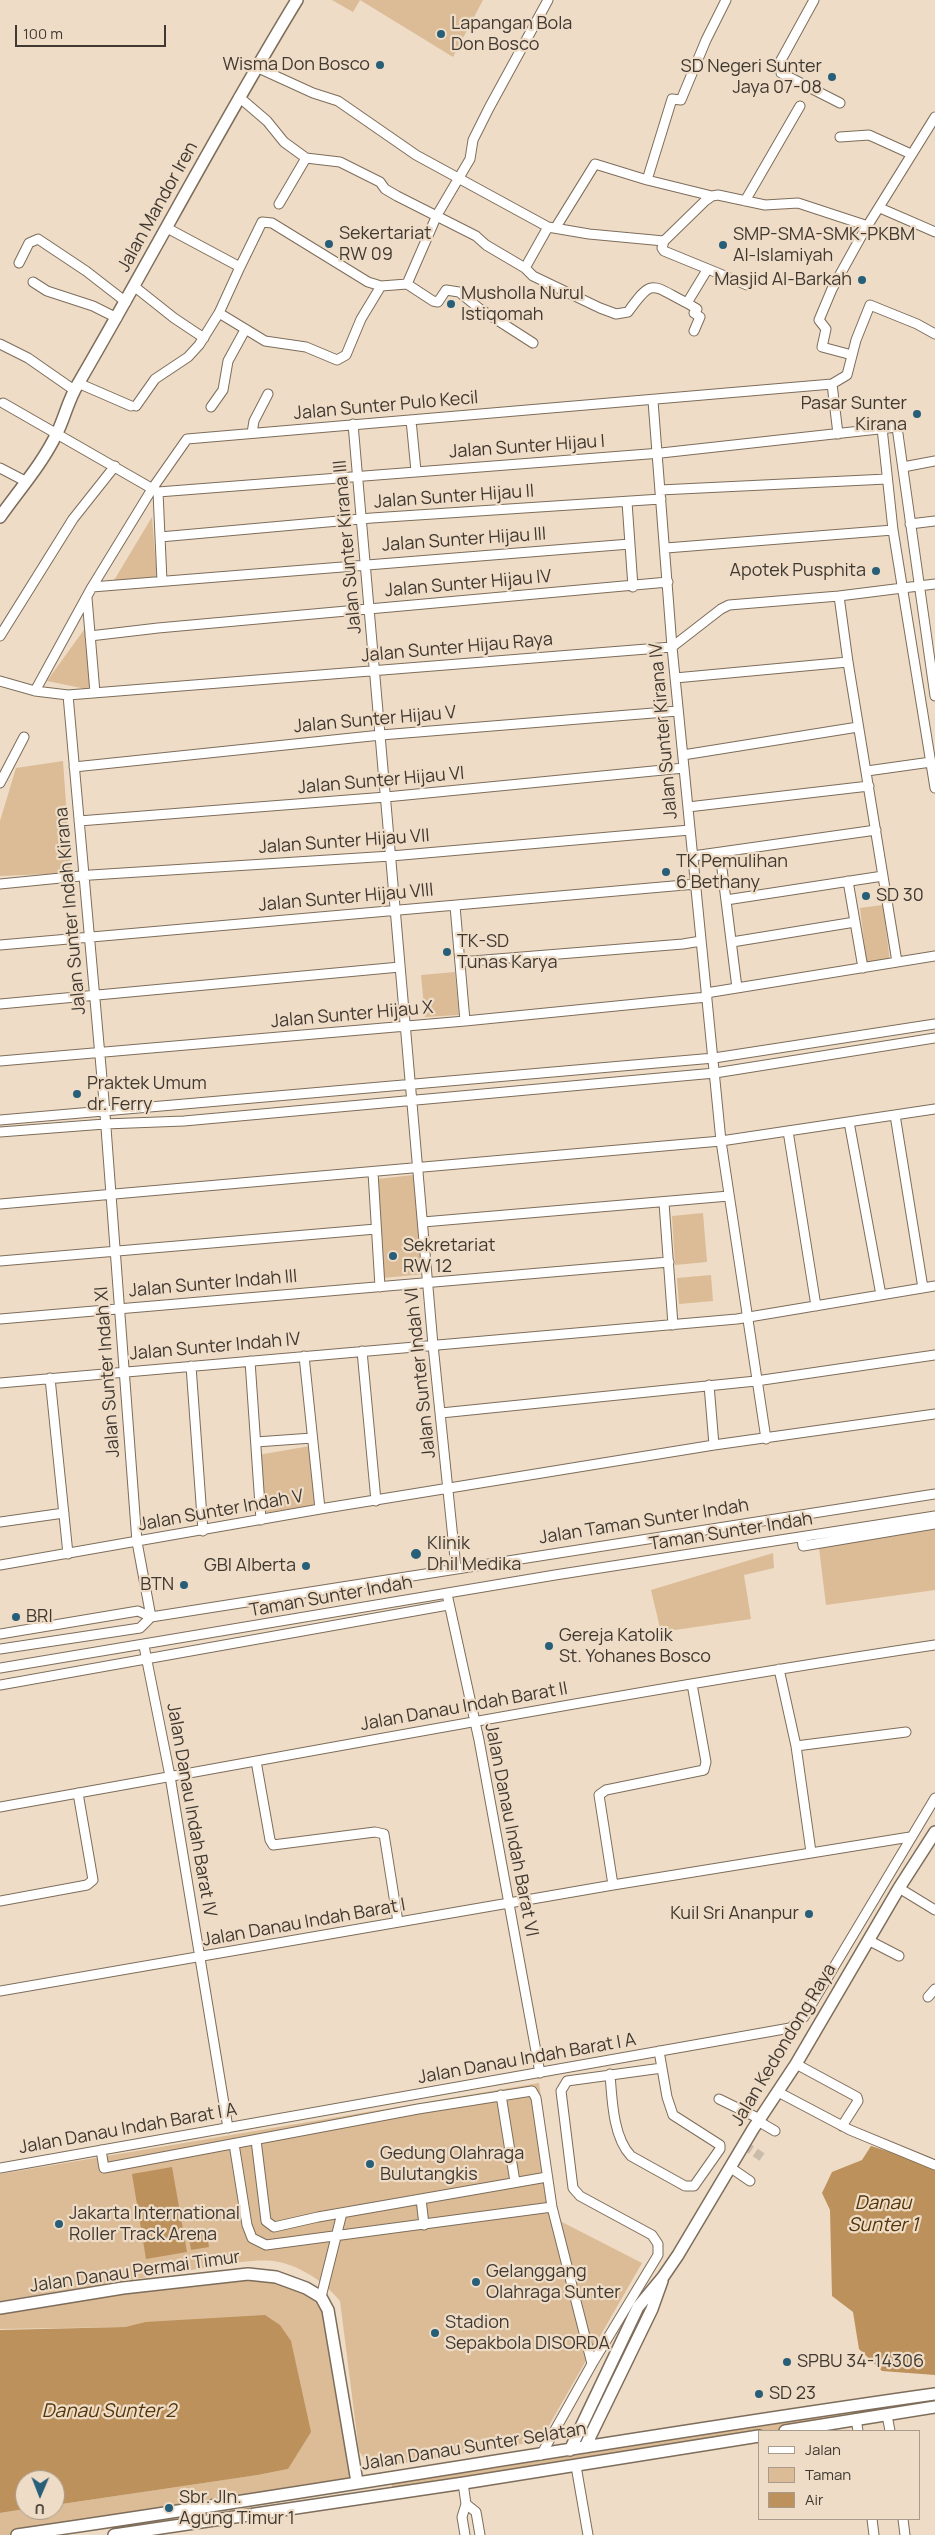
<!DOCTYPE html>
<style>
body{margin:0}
#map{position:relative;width:935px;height:2535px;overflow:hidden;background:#eedcc7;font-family:Manrope,sans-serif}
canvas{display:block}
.legend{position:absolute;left:758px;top:2430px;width:162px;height:90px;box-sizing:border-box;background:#eedcc7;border:1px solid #a89b8b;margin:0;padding:6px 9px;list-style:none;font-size:15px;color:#403931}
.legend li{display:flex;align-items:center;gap:10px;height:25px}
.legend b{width:25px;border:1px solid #a89b8b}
.north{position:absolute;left:15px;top:2470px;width:50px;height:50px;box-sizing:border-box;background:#eedcc7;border:1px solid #a89b8b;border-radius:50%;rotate:181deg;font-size:14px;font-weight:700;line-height:20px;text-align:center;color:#403931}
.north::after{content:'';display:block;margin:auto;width:18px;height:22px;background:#275e78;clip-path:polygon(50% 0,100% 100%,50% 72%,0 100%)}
.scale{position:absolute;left:15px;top:25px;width:151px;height:22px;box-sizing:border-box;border:2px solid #403931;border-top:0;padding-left:6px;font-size:15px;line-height:18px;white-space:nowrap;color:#403931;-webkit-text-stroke:4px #eedcc7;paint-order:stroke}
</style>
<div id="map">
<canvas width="935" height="2535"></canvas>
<ul class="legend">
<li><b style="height:6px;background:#fff"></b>Jalan</li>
<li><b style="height:14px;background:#dbbc96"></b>Taman</li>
<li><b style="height:14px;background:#bc915b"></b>Air</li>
</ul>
<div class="north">U</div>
<div class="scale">100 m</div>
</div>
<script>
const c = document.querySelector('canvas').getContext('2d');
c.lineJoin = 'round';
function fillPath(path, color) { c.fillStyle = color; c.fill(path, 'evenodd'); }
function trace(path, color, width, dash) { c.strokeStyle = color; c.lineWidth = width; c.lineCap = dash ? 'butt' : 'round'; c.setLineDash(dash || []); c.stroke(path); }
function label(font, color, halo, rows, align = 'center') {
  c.font = font + ' Manrope,sans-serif'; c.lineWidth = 4.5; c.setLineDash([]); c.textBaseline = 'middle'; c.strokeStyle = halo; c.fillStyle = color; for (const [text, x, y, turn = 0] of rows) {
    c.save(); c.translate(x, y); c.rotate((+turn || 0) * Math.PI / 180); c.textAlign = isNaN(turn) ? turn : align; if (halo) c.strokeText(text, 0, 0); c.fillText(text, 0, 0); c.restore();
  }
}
fillPath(new Path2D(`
 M332 0H483L453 57 360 0 353 12Z
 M152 517 157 578 113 582Z
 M86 627 91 690 47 681Z
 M63 761 71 873 0 876V821L16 768Z
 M883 905 890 962 867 965 860 908Z
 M455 972 459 1015 425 1017 421 975Z
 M413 1175 425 1274 383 1278 377 1179Z
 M703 1213 707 1262 675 1265 672 1216Z
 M711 1275 713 1301 679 1304 677 1278Z
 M310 1446 315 1505 263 1513 258 1455Z
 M935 1525V1590L826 1605 819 1548Z
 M773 1553 774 1568 744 1575 751 1619 661 1632 651 1590Z
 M539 2083 558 2220 642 2263 540 2441 381 2467 369 2465 359 2451 340 2301C325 2282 298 2264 273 2261 263 2260 252 2261 241 2262L0 2301V2174Z
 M248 2274 321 2297 357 2482 15 2535H0V2513L25 2509 55 2510V2505L258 2475 288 2469 145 2322 125 2327 0 2329V2308Z
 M935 2394V2407L785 2431H759L393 2494 391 2477Z`), '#dbbc96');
fillPath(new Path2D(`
 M871 2146 935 2166V2375L882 2371 859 2349 853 2312 832 2296 830 2210 822 2193 832 2172 862 2160Z
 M172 2167 187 2252 146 2259 132 2174Z
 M206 2229 209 2247 191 2250 188 2232Z
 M265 2315 280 2325 291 2341 311 2432 288 2469 258 2475 55 2505V2480H25V2509L0 2513V2330L125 2327 145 2322Z`), '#bc915b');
trace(new Path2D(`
 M744 2145 762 2157`), '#cbbba9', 9, [9, 4.5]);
const minor = new Path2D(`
 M814 0 780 62 781 73 840 103
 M256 67 313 93 338 101 416 155 548 227 589 234 664 241 705 201 712 196 718 195 765 205 798 203 868 226
 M239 97 267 121 284 142 306 158 340 162 380 182 385 189 397 196 476 236 486 245 525 268
 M840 137 869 135 911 154
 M647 180 672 99 681 100 706 40 726 0
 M745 201 800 106
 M279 204 306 158
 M880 208 935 232
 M548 227 525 268 533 276 600 308 616 314 628 312C653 277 651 285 687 303L707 270
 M556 227 595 164 647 180 712 196
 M167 228 240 267 262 222 272 223 368 282 381 286 407 284 437 215 470 159 473 140 489 108 548 0
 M664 241 662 248 664 251 747 285
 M19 263 29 243 38 239 86 271 126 302
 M33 282 47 291 93 306 117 318
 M407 284 433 301 438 302 446 290 459 292 480 309 533 343
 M135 287 174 318 204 338
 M687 303 697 309 694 313 700 317 694 331
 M219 313 265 341 306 347 337 360 346 355 361 319 381 286
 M0 344 28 358 74 390
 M852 355 822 347 826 329 819 320 832 289 863 233 935 117
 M78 383 131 406
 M832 384 847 375 856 340 870 305 917 324 935 334
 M653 401 672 647 721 1141 766 1439
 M3 403 158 492 162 581
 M136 406 155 379 188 357 199 345 219 313 240 267
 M211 407 223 390 228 361 245 330
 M411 420 416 471
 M353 424 433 1345 456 1568
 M882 428 893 530 935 788
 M252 433 254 421 268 394
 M903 467 935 461
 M0 468 25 481
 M660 490 887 479
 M158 492 661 453 897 427 935 696
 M627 502 633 587
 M910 524 935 521
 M160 537 372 518 661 499
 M666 548 893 530
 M92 587 630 544
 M839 596 848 662 897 962
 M87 598 95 693
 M0 636 73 519 115 466
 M90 636 158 628 668 582
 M675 678 848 662
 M0 681 35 691 68 695 672 647 721 609 729 605 839 596 935 584
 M35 691 92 587 152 489 187 439 832 384 838 434
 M68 695 104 1101 137 1542 151 1617
 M683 755 858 727
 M74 767 381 735 678 711
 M867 771 931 762
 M0 783 24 737
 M688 807 869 786
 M79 821 386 797 684 768
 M720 853 737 988
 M693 856 876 830
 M848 881 863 968
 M0 884 91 875 391 856 690 830
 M726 900 883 876
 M455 906 465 1021
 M732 942 855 922
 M0 945 696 884
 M460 962 683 944 701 941
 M706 993 935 956
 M0 1004 400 967
 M0 1061 465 1021 707 997
 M895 1115 923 1288
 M0 1120 714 1058 935 1024
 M849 1122 881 1295
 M788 1131 816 1306
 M0 1132 105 1124 184 1121 715 1073 935 1038
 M373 1172 380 1287
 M664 1203 673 1325
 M0 1204 721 1141 935 1109
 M423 1222 729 1196
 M0 1261 376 1229
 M0 1319 669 1262
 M362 1351 376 1501
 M304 1356 320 1509
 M250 1361 261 1520
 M191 1366 203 1531
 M50 1378 68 1554
 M0 1383 737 1319 935 1286
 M709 1385 714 1445
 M441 1413 756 1381 935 1355
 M256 1442 312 1438
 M0 1522 64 1513
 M802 1538 803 1546 935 1524
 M0 1565 320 1509 714 1445 935 1414
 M447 1594 479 1740 540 2073
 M0 1634 138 1611 151 1617 935 1494
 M144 1646 170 1776 228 2128
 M0 1649 140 1628 151 1617
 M0 1668 555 1575 935 1516
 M779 1669 796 1746 811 1852
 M0 1685 448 1605
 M796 1746 906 1732
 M256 1761 270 1840 273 1845 375 1832 384 1834 398 1922
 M0 1807C312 1752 622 1692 935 1645
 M613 1885 599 1795 606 1790 704 1770 706 1762 692 1684
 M899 1888 935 1910
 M0 1901 87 1885 93 1880 78 1793
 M868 1940 899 1956
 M0 1991 613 1885 910 1837
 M928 1997 935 1989
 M796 2064 857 2097 858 2101 842 2126
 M610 2074C612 2100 613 2137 631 2156L685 2186H694L720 2149V2145L673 2115 667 2097 659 2051
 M778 2092 850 2130 935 2165
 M501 2095 515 2182
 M719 2099 760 2119
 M758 2121 775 2131
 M256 2140 266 2221 274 2227 318 2217 547 2177
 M234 2144 247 2225 252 2238 266 2245 552 2207
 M101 2150 104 2168 418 2109 532 2091 536 2098 552 2207 592 2364 541 2455
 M0 2168 790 2028 804 2017 935 1798
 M731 2168 750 2181
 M421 2199 424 2225
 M321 2297 342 2213
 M592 2364 658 2255V2244L652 2235 580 2196 573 2188 561 2091 567 2081 662 2068
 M887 2415 890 2431
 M856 2419 858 2431
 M576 2466 588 2535
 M463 2483 466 2504 462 2517 465 2535
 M466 2504 476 2512 480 2535
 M872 2519 874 2535
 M903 2519 905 2535`);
const tertiary = new Path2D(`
 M0 517C19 490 43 463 57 433 65 417 68 400 78 384 152 257 220 126 297 0
 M0 2308 123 2288 248 2274 276 2277 306 2288 321 2297 328 2310 357 2482
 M785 2431 935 2407
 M585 2447 652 2309 662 2281
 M570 2450 638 2307 663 2277 678 2255 753 2129 796 2064 899 1888 935 1832
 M17 2535C324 2491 629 2437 935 2394
 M114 2535 464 2483 759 2436`);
trace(minor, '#7d6d5a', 11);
trace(tertiary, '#7d6d5a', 14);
trace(minor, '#fff', 9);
trace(tertiary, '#fff', 11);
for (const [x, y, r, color] of [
 [441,34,5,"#275e78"],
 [380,65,5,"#275e78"],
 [832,77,5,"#275e78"],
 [329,244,5,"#275e78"],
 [723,245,5,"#275e78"],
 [862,280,5,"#275e78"],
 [451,304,5,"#275e78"],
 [917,414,5,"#275e78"],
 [876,571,5,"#275e78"],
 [666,872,5,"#275e78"],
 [866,896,5,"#275e78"],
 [447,952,5,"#275e78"],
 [77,1094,5,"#275e78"],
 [393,1256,5,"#275e78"],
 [416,1554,6,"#275e78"],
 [306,1566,5,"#275e78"],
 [184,1585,5,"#275e78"],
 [16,1617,5,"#275e78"],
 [549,1646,5,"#275e78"],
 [809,1914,5,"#275e78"],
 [370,2164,5,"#275e78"],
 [59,2224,5,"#275e78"],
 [476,2282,5,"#275e78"],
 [435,2333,5,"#275e78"],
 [787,2362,5,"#275e78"],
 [759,2394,5,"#275e78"],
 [169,2508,5,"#275e78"]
]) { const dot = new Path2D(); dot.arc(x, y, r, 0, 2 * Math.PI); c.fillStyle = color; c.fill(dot); trace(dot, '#eedcc7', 2); }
label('18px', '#403931', '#eedcc7', [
 ["Lapangan Bola",451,24],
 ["Don Bosco",451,45],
 ["Wisma Don Bosco",370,65,"right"],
 ["SD Negeri Sunter",822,67,"right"],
 ["Jaya 07-08",822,88,"right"],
 ["Sekertariat",339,234],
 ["RW 09",339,255],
 ["SMP-SMA-SMK-PKBM",733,235],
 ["Al-Islamiyah",733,256],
 ["Masjid Al-Barkah",852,280,"right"],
 ["Musholla Nurul",461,294],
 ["Istiqomah",461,315],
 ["Pasar Sunter",907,404,"right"],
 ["Kirana",907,425,"right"],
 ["Apotek Pusphita",866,571,"right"],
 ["TK Pemulihan",676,862],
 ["6 Bethany",676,883],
 ["SD 30",876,896],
 ["TK-SD",457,942],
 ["Tunas Karya",457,963],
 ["Praktek Umum",87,1084],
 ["dr. Ferry",87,1105],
 ["Sekretariat",403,1246],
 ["RW 12",403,1267],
 ["Klinik",427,1544],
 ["Dhil Medika",427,1565],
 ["GBI Alberta",296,1566,"right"],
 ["BTN",174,1585,"right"],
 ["BRI",26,1617],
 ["Gereja Katolik",559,1636],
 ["St. Yohanes Bosco",559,1657],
 ["Kuil Sri Ananpur",799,1914,"right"],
 ["Gedung Olahraga",380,2154],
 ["Bulutangkis",380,2175],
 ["Jakarta International",69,2214],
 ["Roller Track Arena",69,2235],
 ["Gelanggang",486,2272],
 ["Olahraga Sunter",486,2293],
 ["Stadion",445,2323],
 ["Sepakbola DISORDA",445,2344],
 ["SPBU 34-14306",797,2362],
 ["SD 23",769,2394],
 ["Sbr. Jln.",179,2498],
 ["Agung Timur 1",179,2519]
], 'left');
label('18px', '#403931', '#eedcc7', [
 ["Jalan Mandor Iren",158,207,-61],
 ["Jalan Sunter Pulo Kecil",386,406,-5],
 ["Jalan Sunter Hijau I",527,447,-4],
 ["Jalan Sunter Hijau II",454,497,-4],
 ["Jalan Sunter Hijau III",464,540,-4],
 ["Jalan Sunter Kirana III",348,547,-95],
 ["Jalan Sunter Hijau IV",468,584,-5],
 ["Jalan Sunter Hijau Raya",457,648,-5],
 ["Jalan Sunter Hijau V",375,720,-5],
 ["Jalan Sunter Kirana IV",664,731,-95],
 ["Jalan Sunter Hijau VI",381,781,-5],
 ["Jalan Sunter Hijau VII",344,842,-4],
 ["Jalan Sunter Hijau VIII",346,898,-5],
 ["Jalan Sunter Indah Kirana",71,911,-95],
 ["Jalan Sunter Hijau X",352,1015,-5],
 ["Jalan Sunter Indah III",213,1284,-5],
 ["Jalan Sunter Indah IV",215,1347,-5],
 ["Jalan Sunter Indah XI",108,1372,-94],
 ["Jalan Sunter Indah VI",421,1373,-96],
 ["Jalan Sunter Indah V",221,1511,-10],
 ["Jalan Taman Sunter Indah",644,1522,-9],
 ["Taman Sunter Indah",731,1532,-9],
 ["Taman Sunter Indah",331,1597,-10],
 ["Jalan Danau Indah Barat II",464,1707,-10],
 ["Jalan Danau Indah Barat IV",191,1810,80],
 ["Jalan Danau Indah Barat VI",511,1830,79],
 ["Jalan Danau Indah Barat I",304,1923,-10],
 ["Jalan Kedondong Raya",784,2045,-59],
 ["Jalan Danau Indah Barat I A",527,2059,-10],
 ["Jalan Danau Indah Barat I A",128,2129,-10],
 ["Jalan Danau Permai Timur",135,2272,-8],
 ["Jalan Danau Sunter Selatan",474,2447,-9]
]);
label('italic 19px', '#533508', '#eedcc7', [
 ["Danau",883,2204],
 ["Sunter 1",883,2226],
 ["Danau Sunter 2",109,2412]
]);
</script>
